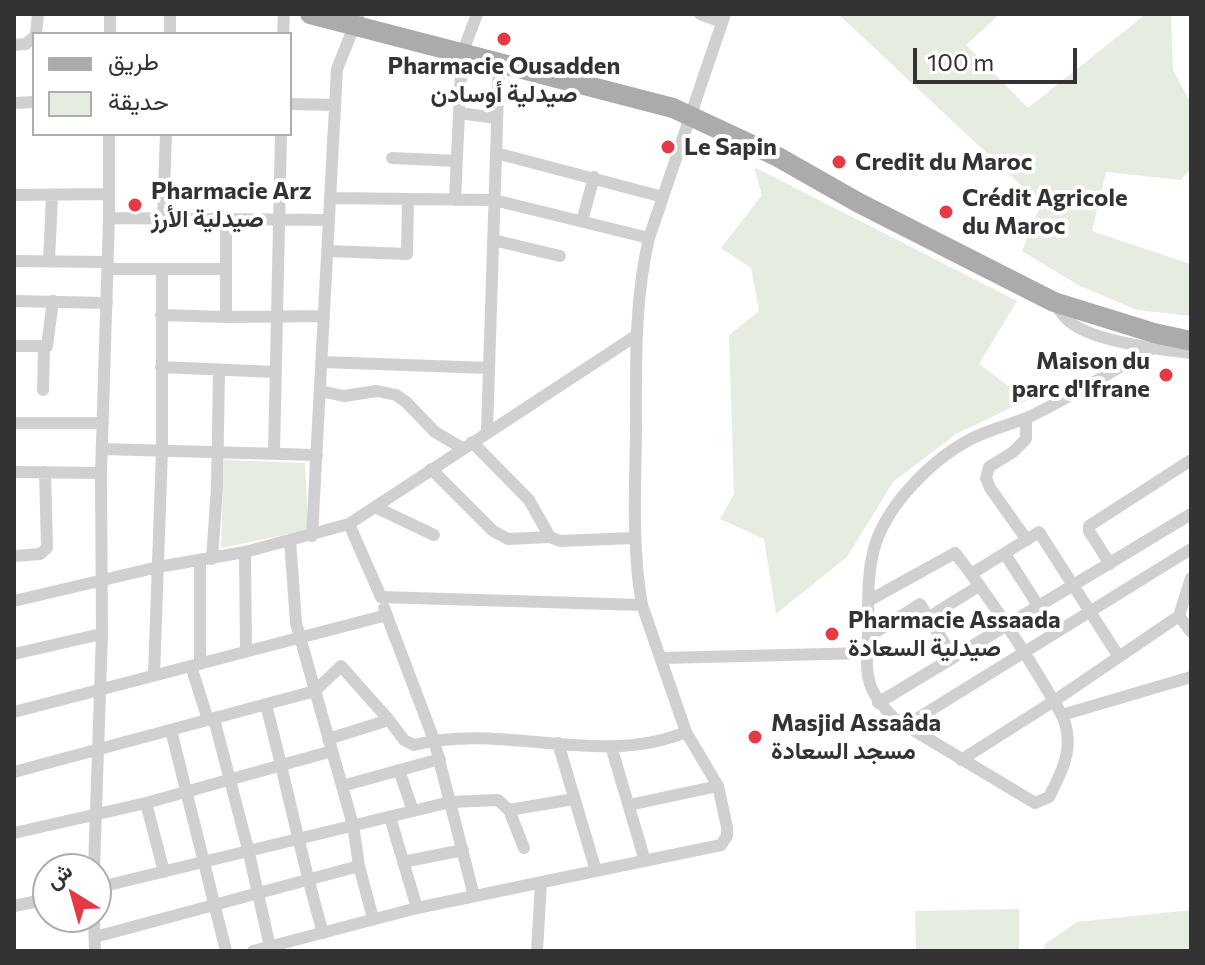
<!DOCTYPE html>
<meta charset="utf-8">
<style>
body{margin:0}
#map{position:relative;width:1205px;height:965px;overflow:hidden;background:#fff;font-family:Commissioner,Vazirmatn,sans-serif}
canvas{display:block}
.frame{position:absolute;inset:0;border:16px solid #333;pointer-events:none}
.legend{position:absolute;left:32px;top:32px;width:260px;height:104px;box-sizing:border-box;background:#fff;border:2px solid #adadad;margin:0;padding:10px 14px;list-style:none;font-size:24px;color:#333}
.legend li{display:flex;align-items:center;gap:16px;height:40px}
.legend b{width:40px;border:2px solid #adadad}
.north{position:absolute;left:32px;top:853px;width:80px;height:80px;box-sizing:border-box;background:#fff;border:2px solid #adadad;border-radius:50%;rotate:323deg;font-size:22px;font-weight:700;line-height:32px;text-align:center;color:#333}
.north::after{content:'';display:block;margin:auto;width:28px;height:36px;background:#e63946;clip-path:polygon(50% 0,100% 100%,50% 72%,0 100%)}
.scale{position:absolute;left:913px;top:48px;width:164px;height:36px;box-sizing:border-box;border:4px solid #333;border-top:0;padding-left:10px;font-size:24px;line-height:28px;white-space:nowrap;color:#333;-webkit-text-stroke:6px #fff;paint-order:stroke}
</style>
<div id="map">
<canvas width="1205" height="965"></canvas>
<div class="frame"></div>
<ul class="legend">
<li><b style="height:10px;background:#ababab"></b>طريق</li>
<li><b style="height:22px;background:#e6ecdf"></b>حديقة</li>
</ul>
<div class="north">ش</div>
<div class="scale">100 m</div>
</div>
<script>
const c = document.querySelector('canvas').getContext('2d');
c.lineJoin = 'round';
function fillPath(path, color) { c.fillStyle = color; c.fill(path, 'evenodd'); }
function trace(path, color, width, dash) { c.strokeStyle = color; c.lineWidth = width; c.lineCap = dash ? 'butt' : 'round'; c.setLineDash(dash || []); c.stroke(path); }
function label(font, color, halo, rows, align = 'center') {
  c.font = font + ' Commissioner,Vazirmatn,sans-serif'; c.lineWidth = 8; c.setLineDash([]); c.textBaseline = 'middle'; c.strokeStyle = halo; c.fillStyle = color; for (const [text, x, y, turn = 0] of rows) {
    c.save(); c.translate(x, y); c.rotate((+turn || 0) * Math.PI / 180); c.textAlign = isNaN(turn) ? turn : align; if (halo) c.strokeText(text, 0, 0); c.fillText(text, 0, 0); c.restore();
  }
}
fillPath(new Path2D(`
 M838 14H1000L966 45 1028 108 1146 14H1171L1173 70 1191 103V168L1181 180 1106 172 1092 231 1191 264V316L1137 310 1078 285 1022 251 1041 204Z
 M754 167 1017 301 979 364 1027 400 956 434 893 482 847 557 776 614 764 539 720 519 734 494 729 335 759 311 751 268 721 248 762 195Z
 M224 460 305 463 308 530 221 548Z
 M1019 909V951H916L915 911Z
 M1191 910V951H1042L1045 944 1077 922Z`), '#e6ecdf');
trace(new Path2D(`
 M477 14 462 54 459 113 497 118
 M700 14 722 22
 M36 34 38 14
 M110 34V14
 M170 34V14
 M283 34 284 14
 M14 45 26 44 34 37
 M14 103 34 102
 M290 104 335 105
 M496 153 663 197
 M392 158 457 161
 M14 195 108 194
 M331 198 494 200 649 238
 M455 200 459 113
 M109 218 329 220
 M163 218 166 134
 M226 219V317
 M582 221 594 177
 M493 240 560 256
 M328 251 407 254 408 199
 M14 261 107 262
 M49 261 52 195
 M107 269H226
 M14 301 107 303
 M1054 302C1059 310 1063 317 1070 322 1092 341 1162 350 1191 353
 M161 315 226 317 324 316
 M14 346H47L53 301
 M322 362 489 368
 M161 367 275 372
 M43 390 44 347
 M320 391 344 396 377 391 396 395 406 402 435 432 462 448
 M1026 418V439L1013 452 989 467 986 478 990 488 1027 540
 M14 423H103
 M487 431 499 63
 M472 442 529 500 550 537 560 541 634 538
 M102 449 317 455
 M274 453 281 134
 M431 469 493 531 508 539 550 537
 M14 472 101 473
 M375 507 434 535
 M349 524 637 335
 M312 536 337 69 359 14
 M290 540 296 623 353 825 359 866 373 918
 M245 552 246 651
 M1005 554 1039 607
 M14 556 40 554 47 548 45 472
 M212 559 217 488 219 371
 M1110 564 1089 531V526L1191 460
 M971 574 1039 532 1119 657
 M14 601 158 567 245 552 349 524 381 597 642 605 686 732 718 786 727 827V836L721 845 417 908 253 951
 M868 601 955 553C988 595 1018 641 1046 688 1054 702 1065 716 1067 732 1071 756 1059 777 1049 797L1035 803 895 719C857 682 869 668 868 620 868 598 868 574 873 553 883 508 930 461 969 440 989 429 1011 425 1031 416 1073 396 1112 371 1153 348
 M642 605C632 549 635 491 636 434 636 368 634 302 649 238L725 14
 M384 608 434 740 474 896
 M1179 616 1191 632
 M929 617 979 586
 M868 637 920 604 953 657
 M14 654 101 634
 M662 658 868 653
 M200 664V561
 M191 666 208 720
 M154 675 162 450V269
 M878 703 1191 514
 M266 705C286 781 301 858 323 933
 M14 712 387 615
 M1062 715 1191 677
 M214 719 248 849 270 947
 M905 726 1191 549
 M171 730 226 951
 M328 739 389 720 404 740 414 745C503 722 600 768 686 732
 M558 743 596 871
 M611 746 645 861
 M961 760 1054 701 1179 616 1191 578
 M399 770 413 811
 M14 772 315 691 341 666 389 720
 M342 786 440 759
 M146 803 164 872
 M629 805 718 786
 M509 810 574 799
 M390 817 417 908
 M14 833 146 803 332 751
 M403 862 463 850
 M94 869 102 634 101 473 109 218V134
 M96 888 450 802 498 800 509 810 524 848
 M14 906 48 899
 M94 917 95 951
 M95 937 359 866
 M537 951 541 883`), '#d0d0d0', 12);
trace(new Path2D(`
 M310 14 673 108 778 157 859 203 1054 302 1154 333 1191 341`), '#ababab', 20);
for (const [x, y, r, color] of [
 [504,39,8,"#e63946"],
 [668,147,8,"#e63946"],
 [839,162,8,"#e63946"],
 [135,205,8,"#e63946"],
 [946,212,8,"#e63946"],
 [1166,375,8,"#e63946"],
 [832,634,8,"#e63946"],
 [755,737,8,"#e63946"]
]) { const dot = new Path2D(); dot.arc(x, y, r, 0, 2 * Math.PI); c.fillStyle = color; c.fill(dot); trace(dot, '#fff', 3); }
label('bold 24px', '#333', '#fff', [
 ["Pharmacie Ousadden",504,66,"center"],
 ["صيدلية أوسادن",504,94,"center"],
 ["Le Sapin",684,147],
 ["Credit du Maroc",855,162],
 ["Pharmacie Arz",151,191],
 ["صيدلية الأرز",151,219],
 ["Crédit Agricole",962,198],
 ["du Maroc",962,226],
 ["Maison du",1150,361,"right"],
 ["parc d'Ifrane",1150,389,"right"],
 ["Pharmacie Assaada",848,620],
 ["صيدلية السعادة",848,648],
 ["Masjid Assaâda",771,723],
 ["مسجد السعادة",771,751]
], 'left');
</script>
